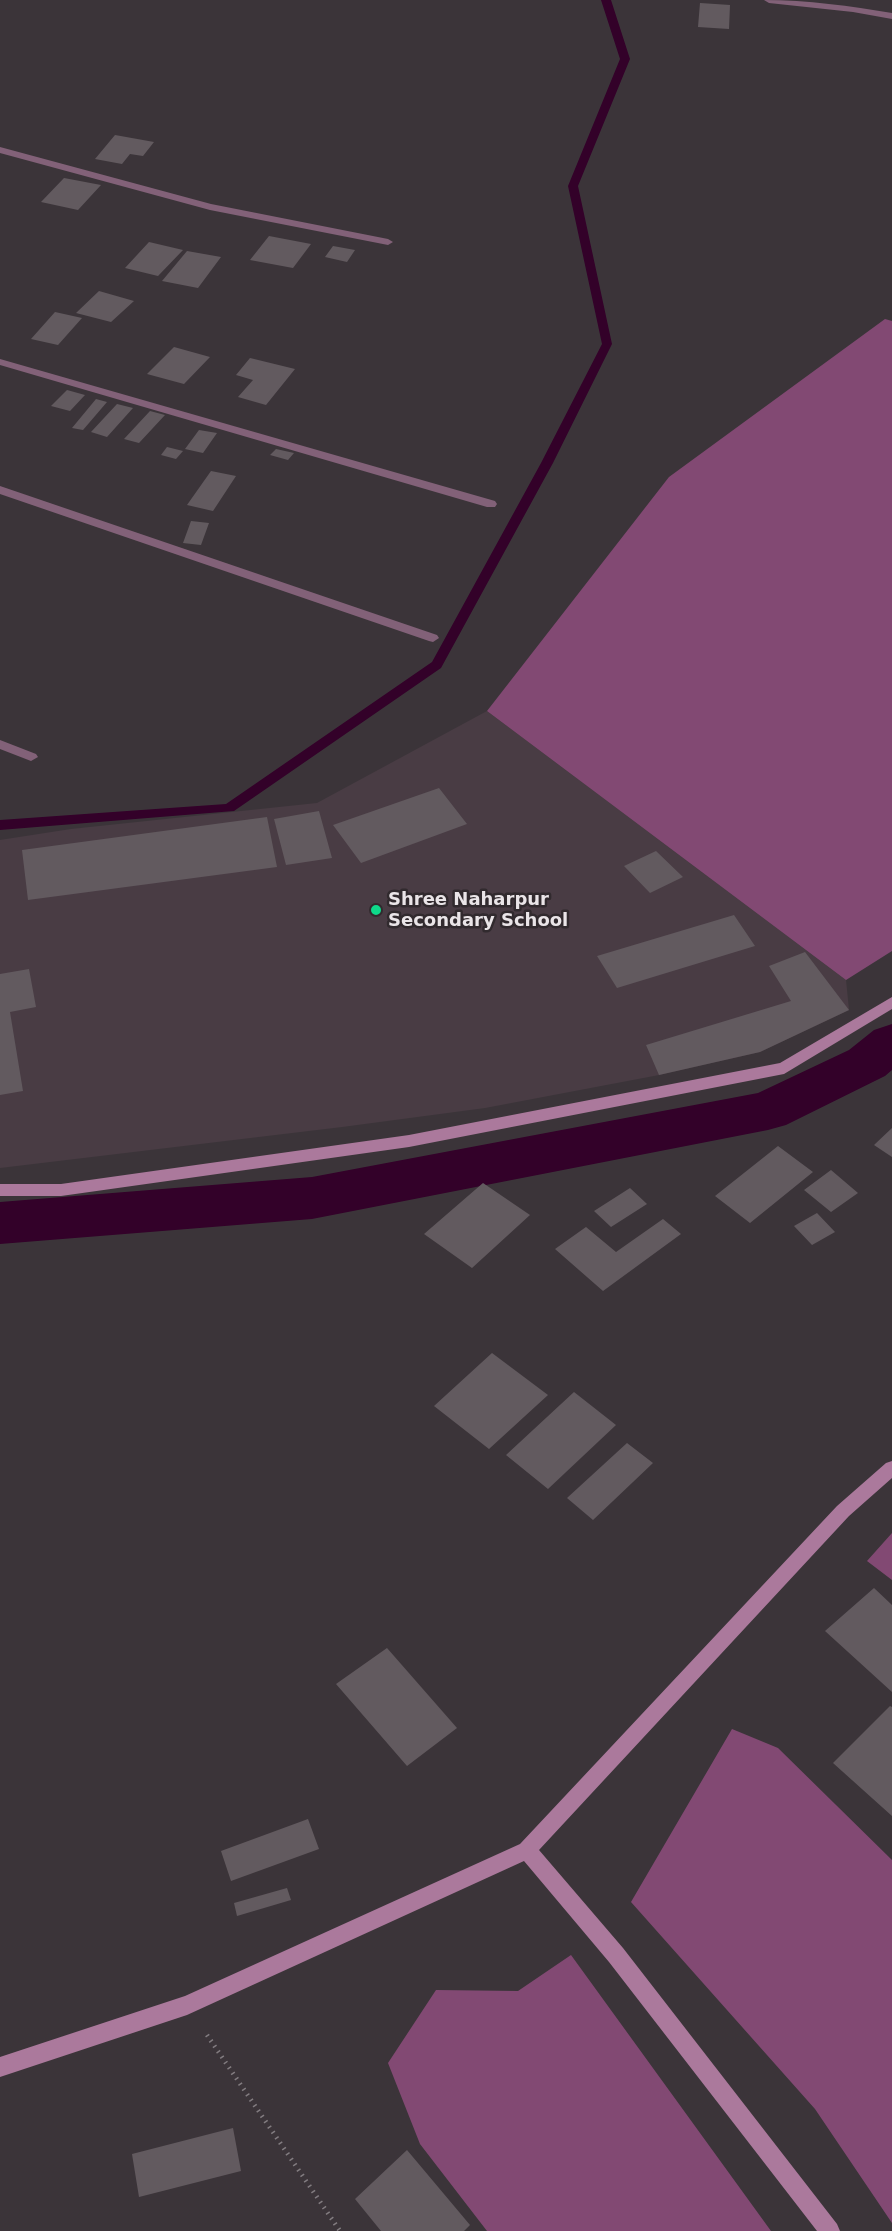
<!DOCTYPE html>
<style>
body{margin:0}
canvas{display:block;background:#3b3439}
</style>
<canvas width="892" height="2231"></canvas>
<script>
const c = document.querySelector('canvas').getContext('2d');
c.lineJoin = 'round';
function fillPath(path, color) { c.fillStyle = color; c.fill(path, 'evenodd'); }
function trace(path, color, width, dash) { c.strokeStyle = color; c.lineWidth = width; c.lineCap = dash ? 'butt' : 'round'; c.setLineDash(dash || []); c.stroke(path); }
function label(font, color, halo, rows, align = 'center') {
  c.font = font + ' "DejaVu Sans",sans-serif'; c.lineWidth = 5; c.setLineDash([]); c.textBaseline = 'middle'; c.strokeStyle = halo; c.fillStyle = color; for (const [text, x, y, turn = 0] of rows) {
    c.save(); c.translate(x, y); c.rotate((+turn || 0) * Math.PI / 180); c.textAlign = isNaN(turn) ? turn : align; if (halo) c.strokeText(text, 0, 0); c.fillText(text, 0, 0); c.restore();
  }
}
fillPath(new Path2D(`
 M487 711 846 980 849 1010 760 1052 659 1075 485 1108 342 1127 0 1168V840L71 829 317 803Z`), '#493c44');
fillPath(new Path2D(`
 M885 319 892 321V951L846 980 487 711 669 477Z
 M892 1533V1580L867 1561Z
 M732 1729 778 1748 892 1860V2223L815 2109 631 1902Z
 M571 1955 771 2231H487L420 2144 388 2063 436 1990 518 1991Z`), '#824973');
fillPath(new Path2D(`
 M601 0H611L630 59 578 186 612 344 553 463 441 668 234 811 0 830V820L226 804 432 662 541 463 602 344 568 186 620 59Z`), '#330129');
fillPath(new Path2D(`
 M892 1024V1070L885 1076 786 1125 768 1130 312 1219 0 1244V1202L312 1177 758 1093 849 1050 874 1030Z`), '#330129');
fillPath(new Path2D(`
 M700 3 730 5 729 29 698 27Z
 M115 135 154 142 143 156 130 154 122 164 95 159Z
 M64 178 101 185 78 210 41 202Z
 M269 236 311 244 293 268 250 260Z
 M149 242 183 250 158 276 125 268Z
 M333 246 355 250 347 262 325 257Z
 M187 251 221 257 198 288 162 281Z
 M99 291 134 301 111 322 76 313Z
 M55 312 82 318 58 345 31 339Z
 M174 347 210 357 184 384 147 374Z
 M250 358 295 369 266 405 238 397 253 380 236 375Z
 M67 390 85 395 70 411 51 406Z
 M96 399 107 402 83 430 72 428Z
 M117 404 133 408 107 437 91 432Z
 M150 411 165 415 139 443 124 439Z
 M199 430 217 433 203 453 185 449Z
 M167 447 183 451 176 459 161 455Z
 M276 449 294 453 288 460 270 455Z
 M211 471 236 476 213 511 187 505Z
 M191 521 209 523 201 545 183 543Z
 M439 788 467 824 361 863 333 825Z
 M319 811 332 858 286 865 274 819Z
 M267 817 277 867 28 900 22 850Z
 M656 851 683 877 650 893 624 866Z
 M734 915 755 946 617 988 597 956Z
 M805 952 849 1010 760 1052 659 1075 646 1045 791 1001 769 966Z
 M29 969 36 1007 10 1012 23 1091 0 1095V974Z
 M892 1128V1157L874 1145Z
 M778 1146 813 1172 750 1223 715 1196Z
 M831 1170 858 1193 831 1212 804 1190Z
 M483 1183 530 1215 472 1268 424 1234Z
 M630 1188 647 1204 611 1227 594 1211Z
 M817 1213 835 1232 812 1245 794 1226Z
 M663 1219 681 1234 603 1291 555 1249 586 1227 616 1252Z
 M492 1353 548 1395 489 1449 434 1406Z
 M574 1392 616 1425 548 1489 506 1455Z
 M627 1443 653 1463 593 1520 567 1498Z
 M874 1588 892 1605V1692L825 1631Z
 M387 1648 457 1728 407 1766 336 1684Z
 M890 1706 892 1707V1816L833 1763Z
 M308 1819 319 1849 231 1881 221 1851Z
 M287 1888 291 1900 237 1916 234 1903Z
 M233 2128 241 2171 139 2197 132 2154Z
 M407 2150 470 2225 464 2231H381L355 2199Z`), '#625a5f');
trace(new Path2D(`
 M207 2035 340 2231`), '#827c80', 4.5, [1.5, 5]);
fillPath(new Path2D(`
 M764 0C808 0 850 6 892 13V19L853 12 769 3Z
 M0 147 211 204 388 239 393 242 388 245 210 210 0 153Z
 M0 359 495 501 497 504 495 507H487L0 365Z
 M0 486 437 635 439 638 433 642 429 641 0 494Z
 M0 740 36 754 38 757 31 761 0 749Z`), '#826178');
fillPath(new Path2D(`
 M892 997V1009L784 1074 409 1147 61 1196H0V1184H61L409 1135 780 1063Z
 M892 1461V1478L849 1516 539 1850 623 1948 837 2224 840 2231H817L609 1962 524 1861 187 2015 0 2077V2057L185 1996 520 1844 837 1506 886 1463Z`), '#ab799c');
for (const [x, y, r, color] of [
 [376,910,6,"#0ed98a"]
]) { const dot = new Path2D(); dot.arc(x, y, r, 0, 2 * Math.PI); c.fillStyle = color; c.fill(dot); trace(dot, '#312a2e', 2); }
label('bold 18px', '#eae5e8', '#312a2e', [
 ["Shree Naharpur",388,900],
 ["Secondary School",388,921]
], 'left');
</script>
